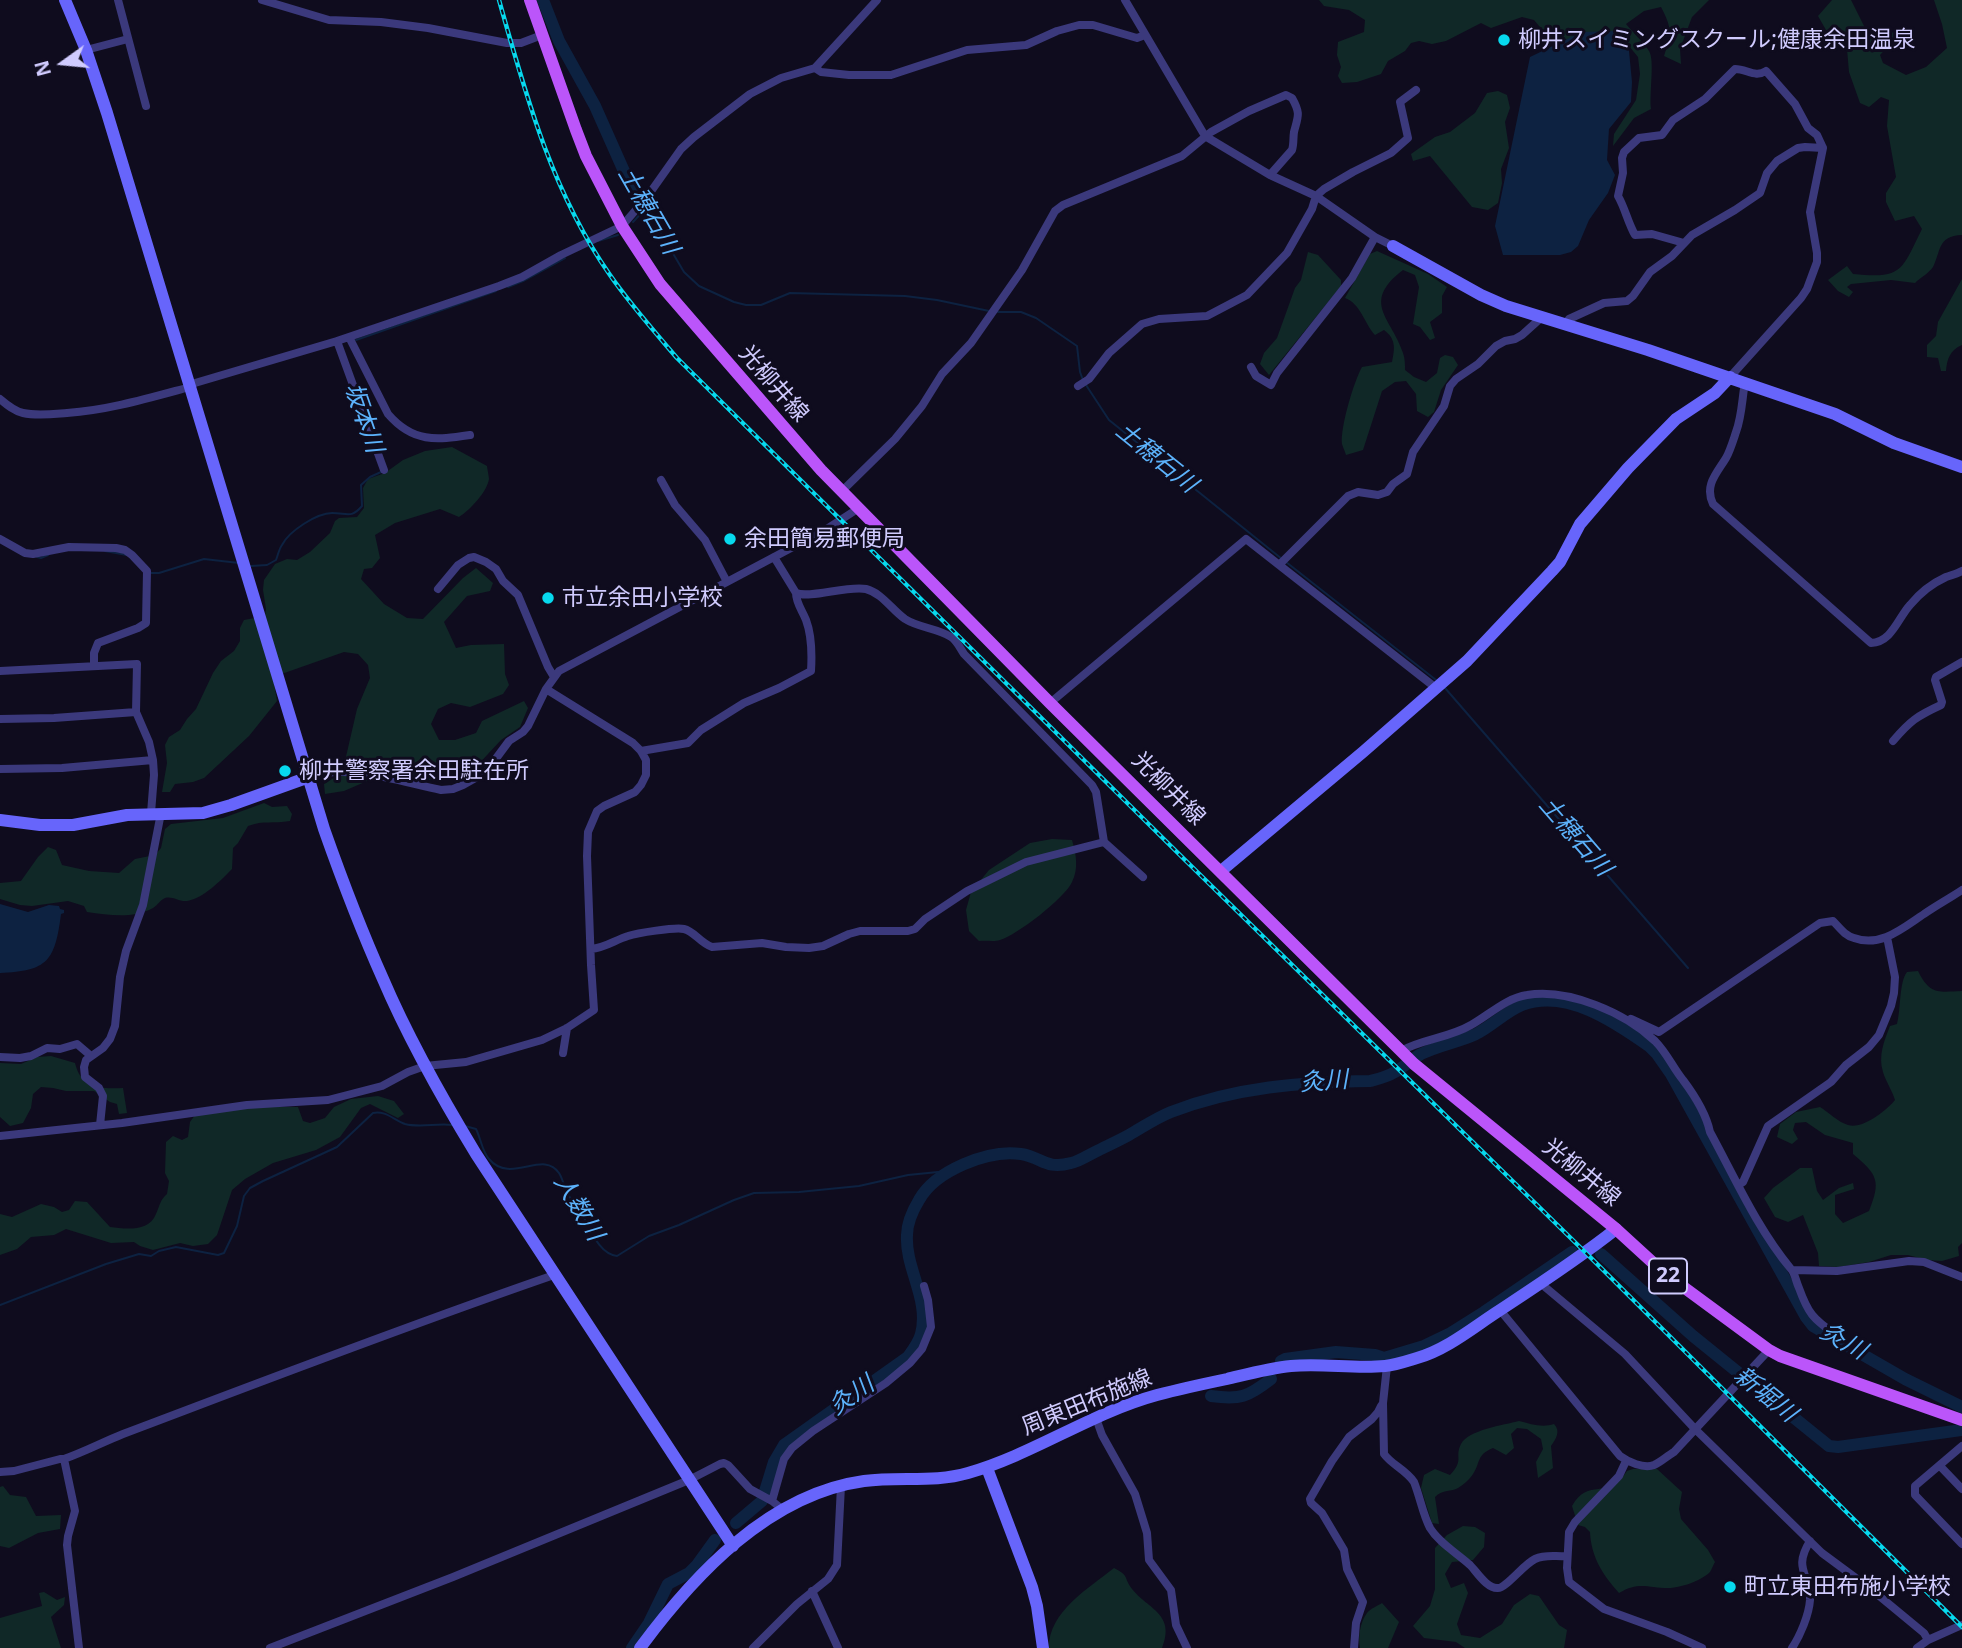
<!DOCTYPE html>
<meta charset="utf-8">
<style>
body{margin:0}
#map{position:relative;width:1962px;height:1648px;overflow:hidden;background:#0f0c1e;font-family:"Noto Sans",sans-serif}
canvas{display:block}
.north{position:absolute;left:28px;top:28px;width:70px;height:70px;-webkit-text-stroke:5px #0f0c1e;paint-order:stroke;rotate:255deg;font-size:19px;font-weight:700;line-height:28px;text-align:center;color:#d0cbfe}
.north::after{content:'';display:block;margin:auto;width:24px;height:32px;background:#d0cbfe;clip-path:polygon(50% 0,100% 100%,50% 72%,0 100%)}
</style>
<div id="map">
<canvas width="1962" height="1648"></canvas>
<div class="north">N</div>
</div>
<script>
const c = document.querySelector('canvas').getContext('2d');
c.lineJoin = 'round';
function fillPath(path, color) { c.fillStyle = color; c.fill(path, 'evenodd'); }
function trace(path, color, width, dash) { c.strokeStyle = color; c.lineWidth = width; c.lineCap = dash ? 'butt' : 'round'; c.setLineDash(dash || []); c.stroke(path); }
function label(font, color, halo, rows, align = 'center') {
  c.font = font + ' "Noto Sans","Noto Sans JP",sans-serif'; c.lineWidth = 6; c.setLineDash([]); c.textBaseline = 'middle'; c.strokeStyle = halo; c.fillStyle = color; for (const [text, x, y, turn = 0] of rows) {
    c.save(); c.translate(x, y); c.rotate((+turn || 0) * Math.PI / 180); c.textAlign = isNaN(turn) ? turn : align; if (halo) c.strokeText(text, 0, 0); c.fillText(text, 0, 0); c.restore();
  }
}
fillPath(new Path2D(`
 M1319 0H1709L1692 17 1680 49 1681 64 1664 56C1672 34 1672 28 1661 7L1644 11 1626 24C1633 33 1643 41 1649 51 1655 60 1649 94 1651 109L1634 118 1613 146 1614 134 1636 100 1640 74 1638 57 1629 46 1608 37 1573 45 1561 35 1545 33 1534 20 1522 17 1491 28 1481 23 1446 41 1432 44 1419 41 1411 43 1405 51 1388 61 1381 74 1357 82 1342 83 1338 76 1341 67 1337 55 1338 42 1364 32 1365 20 1349 10 1324 6Z
 M1832 0H1851L1866 30 1881 34 1896 32 1893 41 1880 55 1883 63 1906 75 1926 67 1947 48 1942 24 1934 0H1962V235C1937 236 1941 252 1933 267 1929 273 1920 278 1915 283L1891 280 1851 284 1847 287 1853 292 1849 297 1838 291 1828 280 1847 266 1853 274C1903 279 1901 271 1922 229L1914 216 1895 221 1886 202V193L1896 177 1887 126 1889 100 1881 97 1869 107 1860 103 1849 72 1847 49 1826 30 1818 16Z
 M1498 91 1507 95 1510 108 1505 122 1509 148 1501 169 1502 183 1498 203 1488 210 1472 207 1430 156 1413 161 1411 154 1435 137 1450 132 1475 113 1487 93Z
 M1377 251 1428 274 1447 287 1442 296V313L1430 322 1435 338 1430 340 1420 327 1413 324 1419 287 1415 275 1403 270C1360 303 1392 318 1403 353 1405 358 1405 365 1405 370L1414 377 1426 382 1437 373 1440 358 1445 355 1453 357 1458 365 1441 390 1434 412 1428 417 1417 411 1416 394 1406 381 1395 382 1382 391 1363 450 1346 455C1345 451 1343 448 1342 444 1340 428 1354 381 1362 367L1392 362C1395 348 1396 339 1384 330L1375 335C1364 323 1361 304 1345 298L1370 254Z
 M1308 252 1318 255 1341 280V286L1269 375 1260 364 1264 353 1277 338 1295 288 1301 280Z
 M1962 279V345C1950 350 1947 359 1946 371H1941L1938 358 1927 357V345L1936 336 1938 322Z
 M452 447 487 466C487 467 489 477 489 479 487 492 470 510 459 517L440 509 395 523 375 535 380 558 372 568 364 569 361 579 384 604 407 618 423 619 463 578 476 568 493 583 490 591 467 596 444 622 456 648 471 645 504 644 505 674 509 685 503 694 470 707 451 703 438 709 431 724 439 740H455L476 733 482 721 524 701 528 708 520 727 501 740 474 769 448 781H435L388 772 344 791 325 794 324 784 337 776 345 761 357 709 370 678 368 665 358 654 344 652 273 677 277 701 249 736 204 778 193 782 175 784 170 792H162L167 763 165 745 169 737 180 730 187 719 196 709 213 673 221 661 234 651 240 641V628L244 620 265 616 266 609 263 590 264 580 275 564 287 559 297 560 310 552 330 533 335 521 339 518 357 517 364 508 363 488 368 479 385 473 403 460 425 451Z
 M264 803 272 807 287 806 292 814 290 821C273 824 264 820 248 826L238 843 233 848 232 869C220 881 204 898 187 901 179 902 173 896 165 898 160 900 158 905 153 908 132 919 110 915 87 912L84 906 68 901 32 906 20 905 0 899V883L21 881 38 857 48 847 56 850 62 865 89 871 119 873 135 859 155 855 161 848 165 829 171 824 223 818Z
 M1052 839 1072 840C1076 854 1079 868 1072 882 1065 898 1017 935 1000 940 994 942 985 940 979 941L969 931 966 910 971 892 989 870 1030 843Z
 M1918 971C1930 995 1938 992 1962 991V1243L1958 1247 1959 1256 1942 1261 1927 1260 1908 1255H1891L1869 1262 1838 1267 1819 1266 1818 1253 1803 1215 1788 1222 1775 1217 1764 1198 1773 1188 1800 1168H1812L1817 1191 1823 1200 1839 1188 1853 1183 1854 1189 1835 1195V1214L1843 1223 1869 1211C1881 1181 1878 1175 1853 1154V1143L1825 1135 1806 1122 1795 1123 1793 1130 1798 1139 1792 1144 1777 1137 1780 1124 1796 1112 1820 1107C1828 1112 1838 1122 1848 1125 1862 1130 1887 1110 1895 1100 1892 1090 1886 1082 1883 1072 1878 1056 1884 1041 1890 1026L1897 1024C1901 1009 1899 982 1907 972Z
 M51 1056 75 1063C81 1089 101 1089 123 1088L127 1113 119 1114 117 1104 110 1102 94 1091H66L53 1088 41 1087 33 1094 31 1108 23 1123 10 1126 0 1117V1063L21 1064 37 1057Z
 M378 1096 394 1101 404 1114 398 1118 370 1104 361 1108 340 1137 316 1150 273 1163 245 1179 232 1190 217 1235 208 1244 193 1246 180 1243 153 1250 140 1246 134 1242 111 1243 66 1229 54 1235 31 1237 17 1249 0 1255V1214L12 1217 41 1204 54 1207 62 1212 69 1210 75 1201 87 1202 110 1227C126 1229 149 1232 156 1214 160 1205 160 1200 167 1194L169 1181 165 1173 166 1142 173 1136 182 1140 188 1137 190 1122 195 1115 249 1107H298L303 1121 310 1123 325 1118 334 1107 351 1099Z
 M1519 1421C1531 1424 1542 1428 1554 1424 1561 1431 1556 1439 1551 1446L1553 1468 1538 1478 1536 1462 1543 1449 1541 1439 1527 1429 1517 1428 1511 1434 1514 1448 1506 1455 1493 1448C1476 1455 1481 1462 1473 1474 1470 1479 1461 1487 1456 1489 1447 1492 1442 1490 1435 1497L1439 1524 1432 1523 1421 1488 1424 1475 1435 1469 1450 1475C1465 1459 1454 1458 1461 1444 1468 1430 1504 1425 1519 1421Z
 M1633 1469H1657L1682 1492 1679 1509 1681 1519 1708 1550 1715 1562C1713 1565 1712 1569 1710 1572 1701 1581 1680 1588 1668 1588 1648 1588 1639 1581 1619 1593 1603 1575 1591 1557 1590 1532L1585 1527 1578 1525 1572 1506C1588 1477 1608 1501 1627 1471Z
 M3 1486 10 1495 26 1497 36 1516 61 1515 60 1529 38 1533 9 1548 0 1546V1487Z
 M1463 1526 1475 1527 1485 1533 1484 1547 1473 1560 1452 1562 1445 1574 1451 1588 1464 1583 1468 1593 1457 1624 1461 1635 1480 1638 1502 1624 1514 1605 1530 1594 1539 1596 1559 1625 1567 1630 1564 1648H1465L1456 1642 1424 1638 1413 1626 1430 1606 1435 1589V1548L1447 1535Z
 M1114 1568C1130 1576 1123 1577 1132 1589 1148 1609 1176 1614 1162 1648H1049C1048 1612 1089 1588 1114 1568Z
 M44 1592 57 1600 65 1597 64 1605 51 1617 61 1648H0V1618L42 1606 39 1593Z
 M1382 1603 1399 1622 1388 1648H1360C1358 1637 1360 1622 1367 1613 1370 1609 1377 1606 1382 1603Z`), '#102827');
fillPath(new Path2D(`
 M1616 31 1629 51 1632 82 1631 102 1609 129 1607 160 1615 175 1608 193 1589 220 1578 246 1571 252 1560 255H1503L1495 226 1530 57 1582 32Z
 M0 904 28 912 49 905 59 906 60 909 64 910V913L61 914C55 961 48 971 0 973Z`), '#0d2241');
trace(new Path2D(`
 M633 222 646 208 684 272 699 286 734 302 746 305H761L790 293 905 296 937 300 989 311
 M598 241 618 235
 M508 287 523 281 565 258
 M998 312H1021L1036 318 1077 346 1080 372 1083 380
 M356 340 496 291
 M1086 385 1109 420 1282 559
 M105 551 127 555
 M37 557 41 558 48 555
 M1286 562 1436 680
 M251 566 267 565 276 560C278 555 279 549 282 545 289 531 317 513 332 513 347 513 351 519 362 506L361 485 370 477 381 472
 M149 573H159L204 559 239 563
 M1445 688 1688 968
 M465 1126 476 1129C481 1139 482 1151 489 1159 511 1185 543 1149 559 1173 563 1179 564 1187 567 1193 572 1201 578 1208 583 1216 591 1230 599 1254 617 1256L649 1236 679 1225 734 1200 754 1193 799 1192 859 1186 908 1175 948 1171
 M0 1305 106 1264 139 1254 151 1256 159 1251 176 1247 218 1255 224 1253 237 1226 244 1196 250 1188 263 1181 337 1147 373 1113C385 1110 394 1120 405 1124 420 1128 437 1123 452 1125`), '#0d2241', 2);
trace(new Path2D(`
 M543 0 559 41 595 106 631 187 646 208
 M1601 1254 1693 1336 1829 1446 1838 1447 1962 1430
 M1281 1361 1285 1359 1336 1352 1375 1355 1384 1358 1424 1346 1449 1334 1484 1312 1572 1252
 M1211 1396C1240 1400 1248 1397 1271 1379
 M736 1523 762 1501 774 1462 784 1445 908 1357C913 1350 919 1342 921 1334 930 1299 905 1269 907 1235 907 1223 913 1210 919 1200 935 1171 988 1149 1021 1154 1042 1157 1045 1170 1071 1163 1080 1161 1088 1155 1095 1152 1107 1146 1118 1141 1129 1135 1143 1127 1156 1118 1171 1112 1235 1087 1302 1082 1370 1081 1378 1079 1387 1077 1395 1072 1404 1067 1412 1059 1421 1054 1439 1045 1459 1042 1476 1034 1492 1026 1505 1012 1522 1005 1566 988 1615 1022 1649 1046L1657 1054 1671 1074 1806 1317 1813 1326 1905 1379 1962 1407
 M632 1648 649 1623 668 1584 689 1573 697 1565 715 1540`), '#0d2241', 12);
trace(new Path2D(`
 M118 0 146 106
 M262 0 329 20 381 22 428 28 507 43H521L542 35
 M1125 0 1205 136 1270 175 1316 196 1375 237 1393 246
 M86 50 128 39
 M815 68 821 72 849 75H891L967 50 1026 45 1057 31 1079 25H1093L1137 38 1145 35
 M1684 243 1652 234 1635 235C1628 223 1625 208 1618 196L1623 173 1622 158 1624 152 1639 138 1662 135 1673 120 1705 99 1735 69C1747 69 1755 78 1766 71L1795 104 1808 128 1817 135 1823 148 1810 212 1817 253V262L1807 289 1801 298 1730 377
 M1565 324 1569 319 1604 303 1627 301 1633 296 1650 272 1672 256 1692 235 1735 210 1760 193 1767 173 1777 161 1798 148 1805 147 1823 148
 M349 337 388 414C413 443 436 440 470 435
 M337 341 384 470
 M1251 367 1256 376 1271 385 1277 373 1352 278 1375 237
 M1745 382C1742 399 1742 416 1736 432 1733 441 1730 451 1726 458 1717 473 1704 485 1713 504L1871 643C1892 642 1898 618 1910 605 1919 594 1933 583 1946 577 1951 575 1957 574 1962 571
 M1078 386 1089 379 1109 353 1142 324 1159 319 1207 316 1247 295 1287 253 1312 209 1316 196 1324 189 1353 172 1391 153 1408 138 1400 102 1416 90
 M0 399C7 405 14 411 23 413 37 416 53 414 67 413 109 410 149 398 190 387L195 383 337 341 499 286 522 277 561 255 622 226 647 197 681 149 694 137 750 94 781 78 815 68 877 0
 M661 480 675 505 705 540 727 582
 M842 491 895 439 922 406 942 374 971 343 1022 270 1055 211 1063 205 1182 156 1211 132 1249 111 1286 95 1292 98C1301 114 1298 116 1294 132 1293 138 1294 144 1292 150L1270 175
 M0 539 25 553 33 554 69 547 116 548 125 550 132 555 147 571 146 623 138 628 98 643 94 653V666
 M774 557 796 593C810 599 848 585 866 589 882 593 892 610 905 619 919 628 937 628 951 637 957 641 960 648 964 654L1092 785 1096 792 1104 842 1143 877
 M1280 564 1348 496 1358 492 1378 495 1387 492 1393 484 1407 474 1413 452 1444 406 1450 386 1456 379 1478 364 1496 346 1505 341 1515 339 1522 335 1542 317
 M438 589 458 565 469 558 474 557 486 562 496 569 503 581 518 595 548 667 554 677
 M0 671 137 664 136 712 149 742 153 760 154 775 151 813
 M1050 703 1246 539 1436 688
 M0 719 54 718 136 712
 M1893 741C1910 721 1917 716 1941 705L1942 702 1935 680 1936 677 1962 662
 M641 751 688 743 701 730 744 703 779 688 811 671C812 655 812 636 806 620 802 610 796 603 796 593
 M0 769 62 768 153 760
 M309 777C348 763 401 782 441 790L453 789 463 785 486 772 509 741 523 732 528 726 546 689 559 671 825 530 859 508
 M591 949C605 948 615 940 628 936 637 933 675 927 684 929 694 931 700 943 712 947L762 943 786 947 809 948 823 946 849 934 860 931H908L915 929 925 919 967 891 1026 862 1104 842
 M1631 1019 1659 1032 1820 923 1833 921C1840 928 1844 935 1854 938 1881 948 1904 927 1924 914 1937 905 1950 898 1962 890
 M1401 1051C1422 1039 1449 1038 1471 1025 1489 1015 1506 998 1527 995 1569 988 1625 1013 1655 1041 1667 1053 1673 1068 1683 1080 1695 1096 1706 1113 1710 1132 1735 1178 1757 1228 1791 1269 1795 1273 1796 1282 1799 1288 1808 1313 1813 1319 1835 1334L1838 1333
 M563 1053 567 1028
 M0 1057 20 1058 31 1056 47 1048 60 1049 77 1044 91 1056
 M100 1125 103 1096 99 1088 85 1077 84 1067 86 1060 103 1048 110 1039 115 1026 120 977 126 951 143 905 161 813
 M0 1136 122 1123 247 1105 328 1100 382 1086 408 1072 425 1066 466 1062 542 1040 567 1028 594 1010 591 965 587 856 588 832 597 811 604 806 635 792 641 785 646 775V760L641 751 633 743 546 689
 M1738 1185 1743 1182 1768 1126 1831 1082 1846 1065 1869 1047 1879 1035 1891 1006 1894 993 1895 977 1887 937
 M1793 1270 1837 1271 1909 1261 1924 1262 1962 1277
 M1542 1282 1545 1287 1625 1354 1695 1429 1822 1553 1872 1590 1924 1633 1928 1640
 M1500 1310 1620 1456C1628 1462 1644 1469 1654 1465 1661 1462 1667 1456 1674 1452L1769 1350
 M1387 1366 1383 1403 1384 1454C1392 1465 1406 1470 1414 1482 1420 1497 1423 1515 1430 1528 1439 1543 1457 1553 1470 1565 1477 1572 1487 1589 1498 1588 1506 1588 1524 1564 1535 1559 1546 1554 1556 1557 1567 1556
 M1096 1418 1102 1435 1135 1494 1147 1533 1149 1560 1171 1590 1176 1625 1187 1648
 M1962 1446 1915 1486V1495L1962 1544
 M64 1459 75 1511 68 1536 67 1545 79 1648
 M1626 1461 1619 1476 1575 1522 1569 1532 1567 1568 1569 1582 1604 1609 1667 1632 1702 1648
 M1940 1466 1962 1489
 M0 1472 14 1471 60 1459H64C84 1452 103 1442 123 1434 266 1380 409 1325 554 1275
 M772 1501 784 1459 792 1448 813 1431 886 1383 910 1363 922 1349 931 1327 928 1300 924 1286
 M812 1591 838 1648
 M270 1648 453 1577 689 1480 720 1464 724 1463 728 1465 750 1489 772 1501 782 1509
 M753 1648 797 1604 828 1579 837 1565 841 1486
 M1354 1648 1356 1623 1363 1602 1347 1569 1344 1550 1322 1513 1311 1503 1310 1499 1332 1461 1349 1437 1372 1419 1378 1412 1381 1406
 M1792 1648C1800 1636 1809 1615 1810 1600 1811 1574 1792 1570 1810 1541
 M1917 1648 1928 1640 1962 1625`), '#3b397c', 8);
trace(new Path2D(`
 M65 0 86 50 107 113 324 829C342 880 361 930 383 979 409 1040 442 1098 476 1154L733 1546
 M1393 246 1481 295 1506 306 1648 350 1835 414 1894 443 1962 467
 M0 820 40 825H73L127 815 203 813 231 805 309 777
 M1221 871 1363 752 1467 661 1552 571 1560 562 1580 524 1628 468 1676 419 1715 393 1730 377
 M987 1468 1032 1587 1037 1606 1043 1648
 M640 1648C694 1575 769 1494 864 1481 899 1476 934 1483 968 1473 1034 1454 1091 1413 1157 1395 1180 1389 1203 1384 1227 1379 1248 1374 1270 1368 1291 1366 1323 1363 1354 1369 1385 1366 1396 1365 1407 1361 1417 1358 1445 1350 1470 1330 1494 1314 1535 1287 1577 1260 1616 1229`), '#6765fb', 12);
trace(new Path2D(`
 M530 0 576 130 586 156 622 226 660 284 821 470 1050 703 1401 1051 1414 1064 1616 1229 1663 1272 1769 1350 1780 1356 1962 1420`), '#bb55fa', 12);
const rail = new Path2D(`
 M499 0C526 96 552 192 610 275 630 304 654 331 677 358L1183 858 1586 1253 1962 1627`);
trace(rail, '#07d9ee', 4.5);
trace(rail, '#0f0c1e', 2, [5]);
for (const [x, y, r, color] of [
 [1504,40,7,"#07d9ee"],
 [730,539,7,"#07d9ee"],
 [548,598,7,"#07d9ee"],
 [285,771,7,"#07d9ee"],
 [1730,1587,7,"#07d9ee"]
]) { const dot = new Path2D(); dot.arc(x, y, r, 0, 2 * Math.PI); c.fillStyle = color; c.fill(dot); trace(dot, '#0f0c1e', 2.5); }
for (const [x, y, w] of [
 [1668,1276,38]
]) { const box = new Path2D(); box.roundRect(x - w / 2, y - 17.5, w, 35, 5); c.fillStyle = '#0f0c1e'; c.fill(box); trace(box, '#d0cbfe', 2); }
label('bold 21px', '#d0cbfe', null, [
 ["22",1668,1276]
]);
label('23px', '#d0cbfe', '#0f0c1e', [
 ["柳井スイミングスクール;健康余田温泉",1518,40],
 ["余田簡易郵便局",744,539],
 ["市立余田小学校",562,598],
 ["柳井警察署余田駐在所",299,771],
 ["町立東田布施小学校",1744,1587]
], 'left');
label('23px', '#d0cbfe', '#0f0c1e', [
 ["光柳井線",773,384,49],
 ["光柳井線",1168,789,45],
 ["光柳井線",1581,1173,39],
 ["周東田布施線",1087,1403,-22]
]);
label('italic 24px', '#5cb2fb', '#0f0c1e', [
 ["土穂石川",648,211,60],
 ["坂本川",363,418,71],
 ["土穂石川",1156,458,39],
 ["土穂石川",1575,837,49],
 ["灸川",1324,1082,-4],
 ["人数川",578,1208,59],
 ["灸川",1843,1342,29],
 ["新堀川",1765,1395,39],
 ["灸川",852,1396,-35]
]);
</script>
